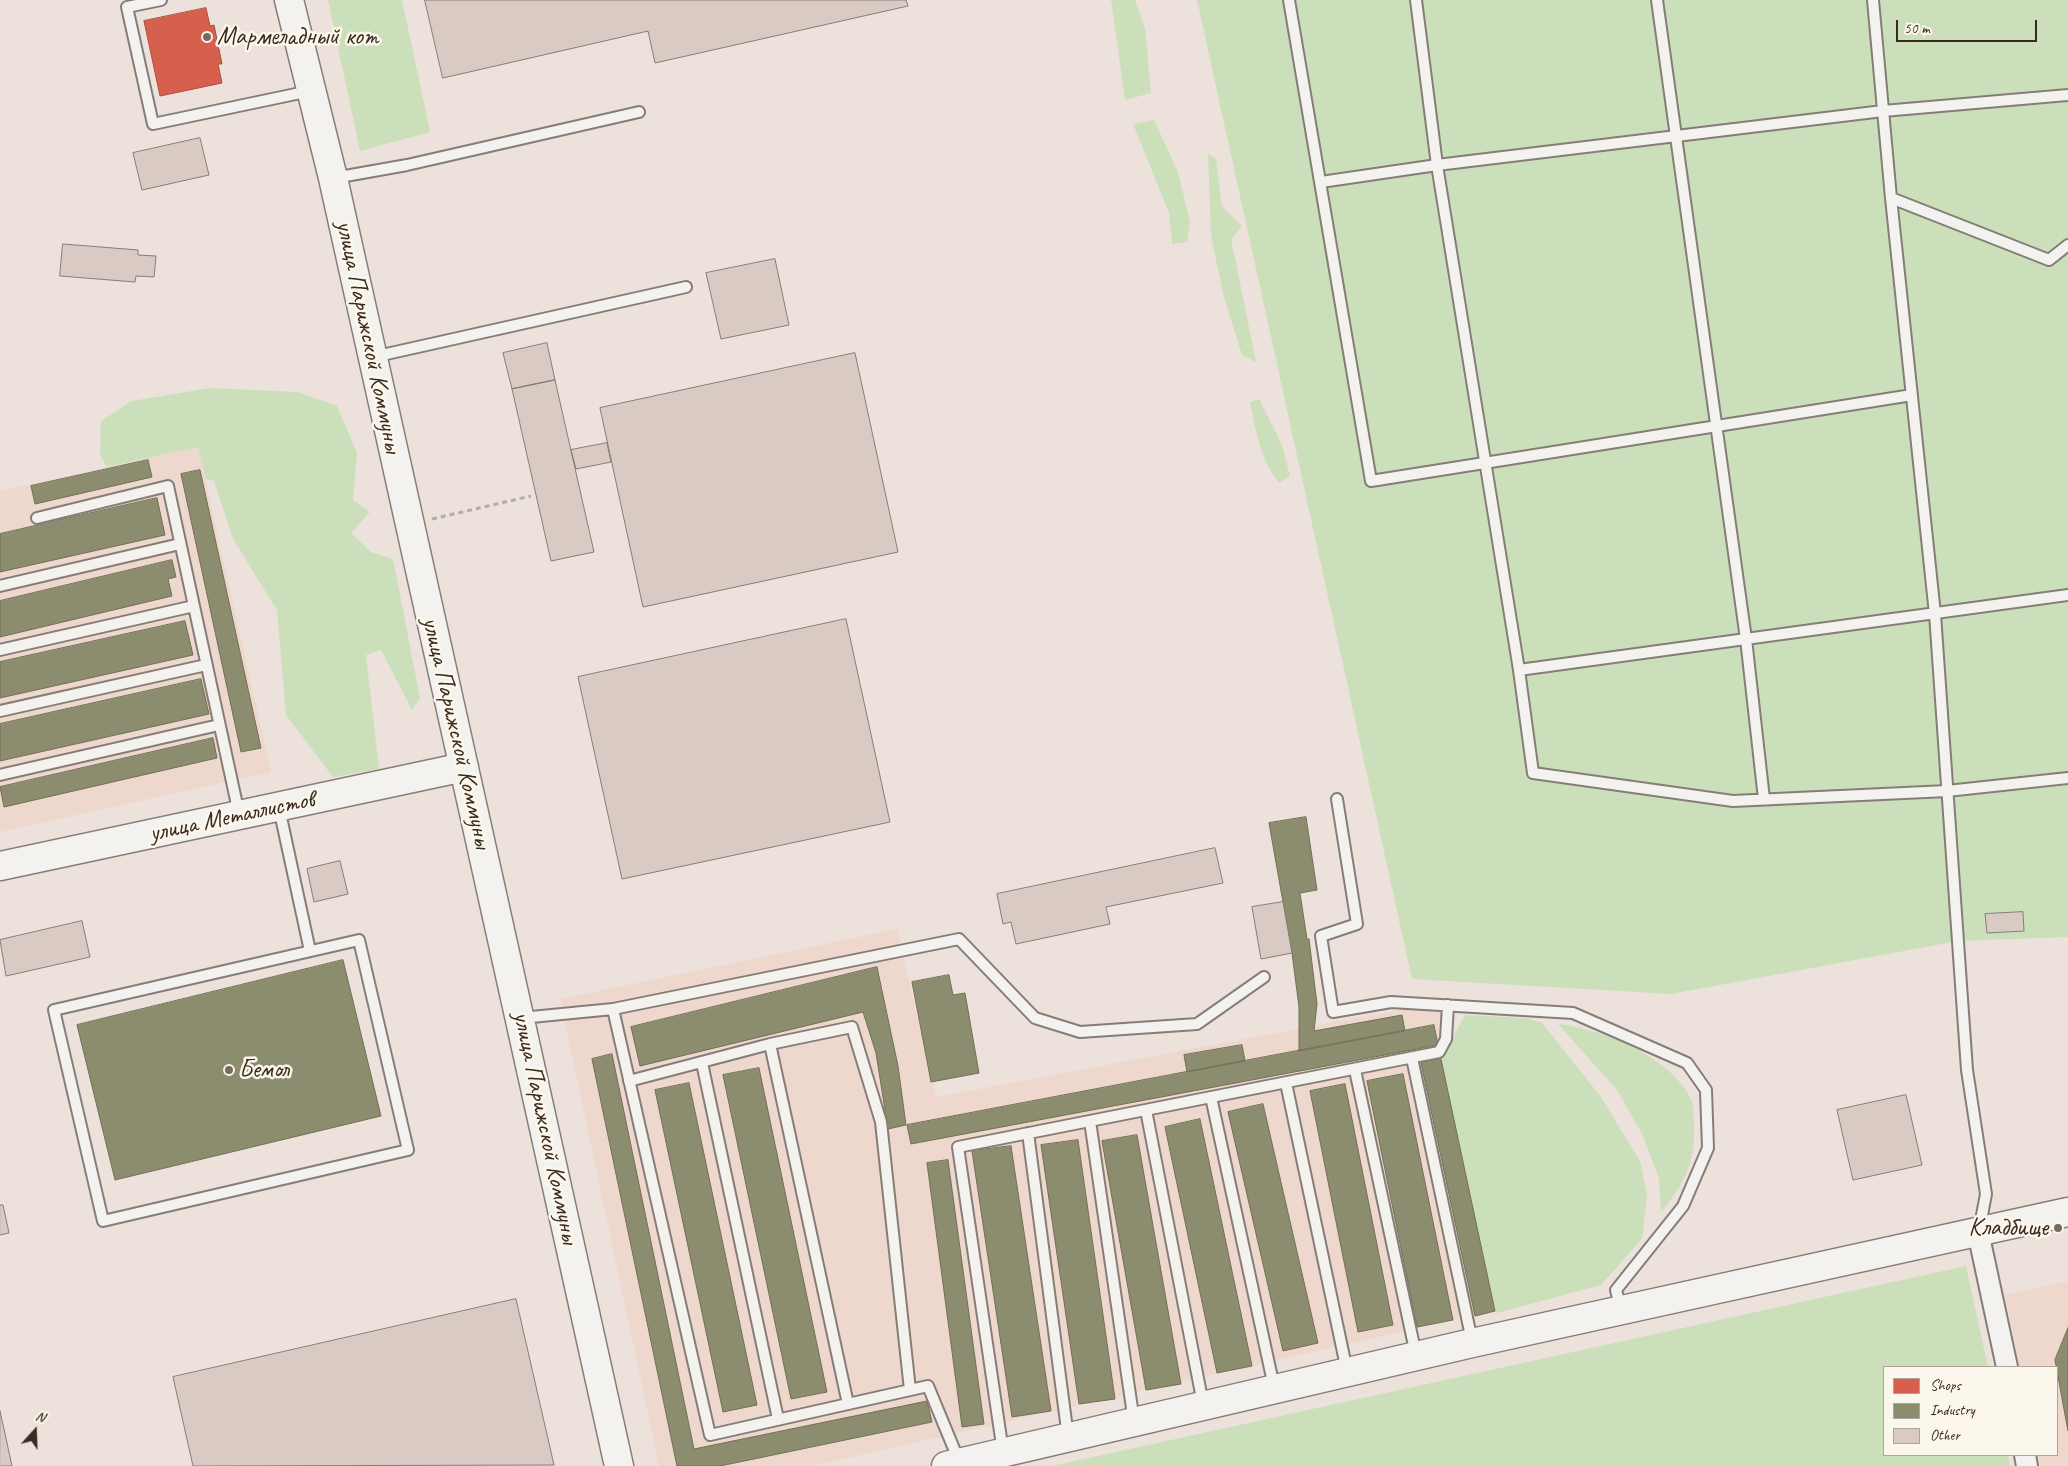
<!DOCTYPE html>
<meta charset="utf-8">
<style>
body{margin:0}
#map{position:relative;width:2068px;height:1466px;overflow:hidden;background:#ece1db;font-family:Caveat,sans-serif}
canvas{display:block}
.legend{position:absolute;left:1883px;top:1366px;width:175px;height:90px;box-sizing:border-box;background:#fbf7ec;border:1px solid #aea59a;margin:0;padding:6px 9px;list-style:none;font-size:15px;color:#3b2a1e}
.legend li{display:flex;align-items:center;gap:10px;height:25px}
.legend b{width:25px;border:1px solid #aea59a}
.north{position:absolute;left:10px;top:1406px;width:50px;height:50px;-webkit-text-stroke:4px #fbf7ec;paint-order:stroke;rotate:20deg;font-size:14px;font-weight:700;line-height:20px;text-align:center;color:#3b2a1e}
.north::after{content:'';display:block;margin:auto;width:18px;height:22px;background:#3b2a1e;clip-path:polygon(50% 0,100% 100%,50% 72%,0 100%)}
.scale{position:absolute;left:1896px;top:20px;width:141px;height:22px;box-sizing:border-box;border:2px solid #3b2a1e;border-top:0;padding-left:6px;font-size:15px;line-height:18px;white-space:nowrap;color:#3b2a1e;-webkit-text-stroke:4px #fbf7ec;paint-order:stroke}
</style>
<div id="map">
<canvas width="2068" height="1466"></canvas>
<ul class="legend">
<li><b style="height:14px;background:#d6604d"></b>Shops</li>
<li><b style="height:14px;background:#8c8c6e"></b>Industry</li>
<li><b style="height:14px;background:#dacac4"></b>Other</li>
</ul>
<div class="north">N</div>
<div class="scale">50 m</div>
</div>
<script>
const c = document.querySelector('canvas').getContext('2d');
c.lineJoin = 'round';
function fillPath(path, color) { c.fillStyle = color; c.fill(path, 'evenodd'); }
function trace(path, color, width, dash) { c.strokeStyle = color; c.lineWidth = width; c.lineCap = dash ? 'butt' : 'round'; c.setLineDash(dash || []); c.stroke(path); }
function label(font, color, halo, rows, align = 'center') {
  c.font = font + ' Caveat,sans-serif'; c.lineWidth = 5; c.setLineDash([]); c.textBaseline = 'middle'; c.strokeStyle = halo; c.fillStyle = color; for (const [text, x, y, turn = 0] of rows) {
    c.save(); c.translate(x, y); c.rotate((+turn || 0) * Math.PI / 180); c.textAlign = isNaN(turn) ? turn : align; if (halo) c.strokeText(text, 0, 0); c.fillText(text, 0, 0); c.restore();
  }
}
fillPath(new Path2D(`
 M198 447 271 772 0 832V491Z
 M897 929 936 1097 1446 1001 1511 1307 812 1466H659L560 999Z
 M2068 1281V1466H2040L2038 1455H2057V1367H2020L2005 1295Z`), '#eed8cd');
fillPath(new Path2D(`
 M328 0H402L430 132 360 151Z
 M1111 0H1135L1145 28 1151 93 1125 100Z
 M1197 0H2068V937L1958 941 1671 994 1412 979Z
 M1154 120 1178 172 1190 222 1187 242 1172 244 1169 213 1133 124Z
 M1208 154 1216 159 1222 206 1242 226 1231 239 1256 362 1242 355 1223 294 1211 235Z
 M210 388 298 392 337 406 357 453 353 500 370 512 351 533 371 552 393 559 420 698 412 710 381 650 366 655 379 769 333 777 286 715 277 610 233 539 214 481 206 479 198 447 107 467 100 455 101 421 132 401Z
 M1259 399 1282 445 1290 476 1279 483C1260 458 1256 432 1250 402Z
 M1465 1015 1526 1018 1542 1023 1601 1097 1640 1161 1647 1195 1642 1239 1601 1285 1497 1313 1495 1311 1441 1059Z
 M1558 1024C1602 1029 1671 1057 1691 1099 1694 1105 1693 1114 1694 1121 1696 1161 1686 1182 1661 1212L1659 1178 1642 1134 1617 1090Z
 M1966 1266 1988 1367H1884V1455H2008L2010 1466H1052Z`), '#cbe0ba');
const shops = new Path2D(`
 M206 8 210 26 214 25 222 64H218L222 83 160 96 144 21Z`);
fillPath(shops, '#d6604d');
trace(shops, '#a8503f', 1);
const industry = new Path2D(`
 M148 460 152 477 35 504 31 486Z
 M200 470 261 748 241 752 181 474Z
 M157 498 165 535 0 572V534Z
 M172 560 176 577 168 579 172 596 0 637V601Z
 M185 621 193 655 0 698V662Z
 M201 679 209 714 0 761V724Z
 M213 738 217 758 4 807 0 787Z
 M1306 817 1317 890 1300 893 1307 939H1309L1317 1004 1314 1031 1402 1015 1405 1031 1299 1051V1007L1292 953 1269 823Z
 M343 960 381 1116 115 1180 77 1025Z
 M877 967 898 1066 906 1125 888 1129 876 1053 863 1012 640 1066 631 1027Z
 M949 975 953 995 965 993 979 1073 931 1082 912 982Z
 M1434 1025 1438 1045 911 1144 907 1125Z
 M1242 1045 1245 1061 1187 1072 1184 1055Z
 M612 1054 694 1449 927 1401 932 1422 720 1466H677L592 1059Z
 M1441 1059 1495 1311 1475 1316 1421 1063Z
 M759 1068 827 1392 791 1399 723 1075Z
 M1403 1074 1453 1320 1417 1327 1367 1081Z
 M689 1083 757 1405 723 1412 655 1090Z
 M1345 1084 1393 1325 1358 1332 1310 1091Z
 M1263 1104 1318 1343 1283 1351 1228 1112Z
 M1200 1119 1252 1366 1217 1373 1165 1127Z
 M1137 1135 1181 1384 1146 1390 1102 1141Z
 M1078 1140 1115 1399 1079 1404 1041 1145Z
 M1011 1146 1051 1411 1012 1417 972 1151Z
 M948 1160 984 1424 962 1427 927 1163Z
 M2068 1328V1431L2055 1360Z`);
fillPath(industry, '#8c8c6e');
trace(industry, '#746f56', 1);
const building = new Path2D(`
 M425 0H906L908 6 655 63 648 31 443 78Z
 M200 138 209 175 142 190 133 153Z
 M63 244 138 250V255L156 256 154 277 136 276 135 282 60 276Z
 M775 259 789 325 721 339 706 273Z
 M547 343 555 380 512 389 503 353Z
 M855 353 898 552 643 607 600 408Z
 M555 380 594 552 551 561 512 389Z
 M607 443 611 462 576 469 571 450Z
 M846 619 890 822 622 879 578 677Z
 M1215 848 1223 883 1106 907 1110 924 1016 944 1011 922 1003 924 997 894Z
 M340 861 348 894 314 902 307 869Z
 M1283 902 1292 953 1261 959 1252 907Z
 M2023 912 2024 931 1987 933 1985 914Z
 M82 921 90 957 6 976 0 940Z
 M1906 1095 1922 1165 1853 1180 1837 1110Z
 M0 1205H3L9 1233 0 1235Z
 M516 1299 554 1465 193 1466 173 1377Z
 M0 1411 12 1466H0Z`);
fillPath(building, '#dacac4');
trace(building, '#867d78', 1);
const lane = new Path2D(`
 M161 0 127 7 153 124 310 91
 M1289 0 1371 481 1912 395
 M1657 0 1746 639 1764 799
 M1873 0 1891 198 1935 614 1967 1070 1986 1194 1979 1231
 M2068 95 1883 111 1437 165 1519 670 2068 595
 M334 178 407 165 639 112
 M1321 182 1437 165 1416 0
 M1891 198 2049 260 2068 245
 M373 357 686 287
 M37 518 168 486 239 814
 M0 586 180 544
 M0 650 194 606
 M1519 670 1533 773 1733 801 1947 791 2068 778
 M0 711 206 665
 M0 775 219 725
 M1337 799 1357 924 1321 936 1333 1012 1391 1002 1573 1013 1687 1063 1706 1090 1708 1148 1683 1206 1616 1290 1621 1310
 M279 808 310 951
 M359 940 408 1150 103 1221 54 1010Z
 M613 1009 710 1435 928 1386 959 1461
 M521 1018 613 1009 959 939 1035 1018 1080 1032 1197 1024 1264 977
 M770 1044 848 1404
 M1412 1058 1472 1341
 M702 1063 778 1419
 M1355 1070 1416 1355
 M629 1081 770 1044 852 1027 881 1122 910 1390
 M1286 1083 1347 1371
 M1211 1097 1274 1387
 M1146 1110 1203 1404
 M1090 1121 1134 1422
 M1028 1133 1068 1437
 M1003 1452 958 1147 1439 1052 1446 1039 1448 1005`);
const street = new Path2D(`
 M1978 1232 2007 1367
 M2025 1455 2027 1466`);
const secondary = new Path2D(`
 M289 0 333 178 619 1466
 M0 866 464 767
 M946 1466 1472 1343 2068 1212`);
trace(lane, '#867d78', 14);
trace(street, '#867d78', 24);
trace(secondary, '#867d78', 31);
trace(new Path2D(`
 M432 519 531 496`), '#b1ada9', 3, [5, 4]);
trace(lane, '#f4f2ee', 10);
trace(street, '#f4f2ee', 20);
trace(secondary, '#f4f2ee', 28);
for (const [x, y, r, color] of [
 [207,37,5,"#796a60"],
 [229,1070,5,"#796a60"],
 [2058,1228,5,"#796a60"]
]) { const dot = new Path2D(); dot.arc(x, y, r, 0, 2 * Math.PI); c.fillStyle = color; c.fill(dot); trace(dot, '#fbf7ec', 2); }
label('25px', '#3b2a1e', '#fbf7ec', [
 ["Мармеладный кот",217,37],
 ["Бемол",239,1070],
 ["Кладбище",2048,1228,"right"]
], 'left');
label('25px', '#3b2a1e', '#fbf7ec', [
 ["улица Парижской Коммуны",368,337,78],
 ["улица Парижской Коммуны",456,733,77],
 ["улица Металлистов",232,817,-12],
 ["улица Парижской Коммуны",545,1128,78]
]);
</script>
